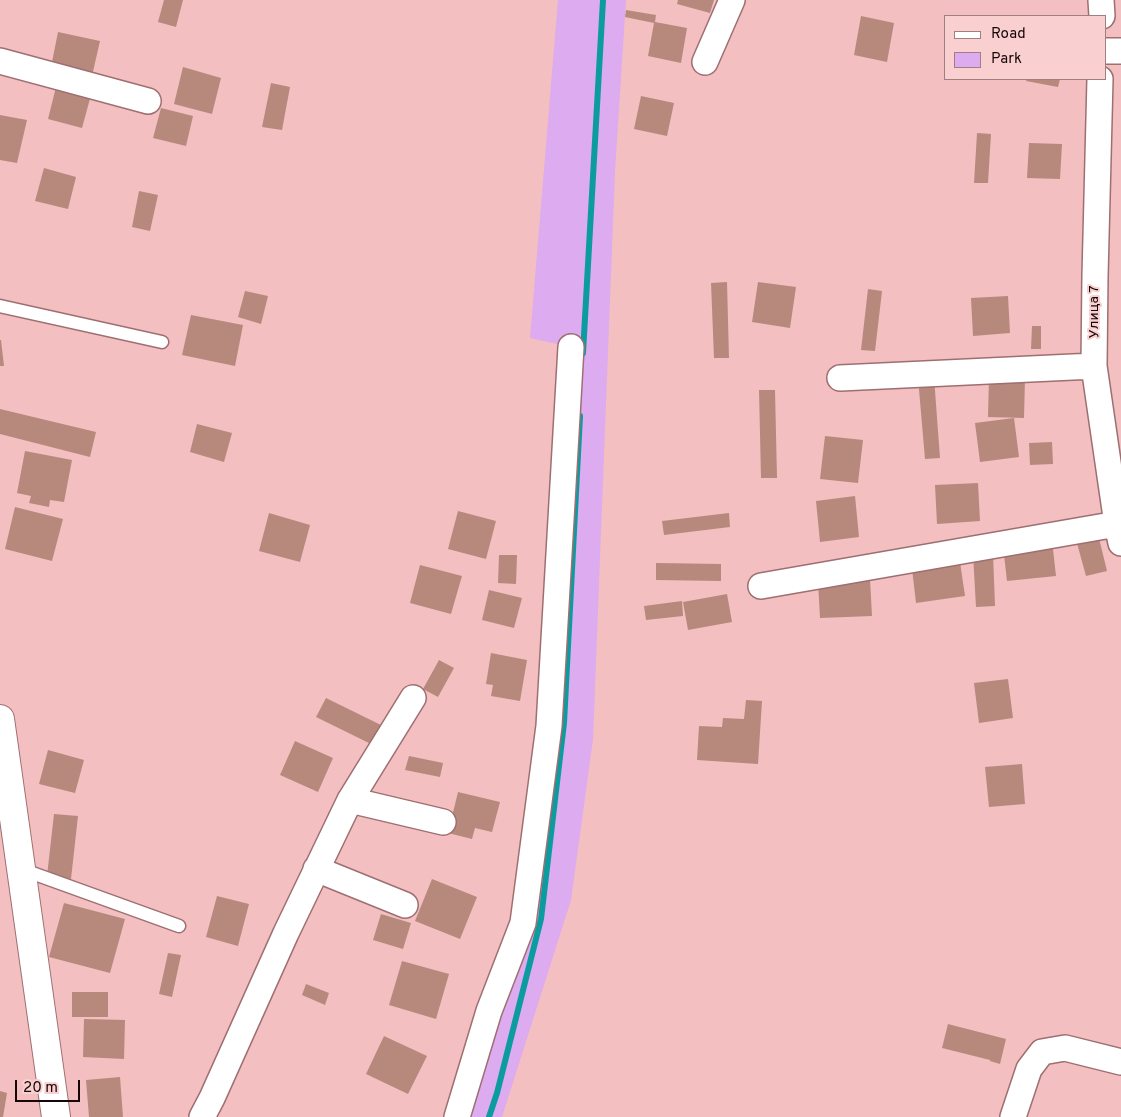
<!DOCTYPE html>
<meta charset="utf-8">
<style>
body{margin:0}
#map{position:relative;width:1121px;height:1117px;overflow:hidden;background:#f3bfc0;font-family:Overpass,sans-serif}
canvas{display:block}
.legend{position:absolute;left:944px;top:15px;width:162px;height:65px;box-sizing:border-box;background:#facfd0;border:1px solid #9f7f80;margin:0;padding:6px 9px;list-style:none;font-size:15px;color:#160607}
.legend li{display:flex;align-items:center;gap:10px;height:25px}
.legend b{width:25px;border:1px solid #9f7f80}
.scale{position:absolute;left:15px;top:1080px;width:65px;height:22px;box-sizing:border-box;border:2px solid #160607;border-top:0;padding-left:6px;font-size:15px;line-height:18px;white-space:nowrap;color:#160607;-webkit-text-stroke:4px #facfd0;paint-order:stroke}
</style>
<div id="map">
<canvas width="1121" height="1117"></canvas>
<ul class="legend">
<li><b style="height:6px;background:#fff"></b>Road</li>
<li><b style="height:14px;background:#ddabef"></b>Park</li>
</ul>
<div class="scale">20 m</div>
</div>
<script>
const c = document.querySelector('canvas').getContext('2d');
c.lineJoin = 'round';
function fillPath(path, color) { c.fillStyle = color; c.fill(path, 'evenodd'); }
function trace(path, color, width, dash) { c.strokeStyle = color; c.lineWidth = width; c.lineCap = dash ? 'butt' : 'round'; c.setLineDash(dash || []); c.stroke(path); }
function label(font, color, halo, rows, align = 'center') {
  c.font = font + ' Overpass,sans-serif'; c.lineWidth = 4; c.setLineDash([]); c.textBaseline = 'middle'; c.strokeStyle = halo; c.fillStyle = color; for (const [text, x, y, turn = 0] of rows) {
    c.save(); c.translate(x, y); c.rotate((+turn || 0) * Math.PI / 180); c.textAlign = isNaN(turn) ? turn : align; if (halo) c.strokeText(text, 0, 0); c.fillText(text, 0, 0); c.restore();
  }
}
fillPath(new Path2D(`
 M558 0H626L615 171 593 739 571 900 502 1117H457L523 923 571 347 530 338Z`), '#ddabef');
trace(new Path2D(`
 M583 353 603 0
 M489 1117 497 1093 541 919 564 723 580 416`), '#0c9c9f', 6);
fillPath(new Path2D(`
 M164 0H183L176 27 158 22Z
 M678 0H714L710 13 677 4Z
 M626 10 656 15 655 22 687 28 681 63 648 56 654 23 625 17Z
 M861 16 894 23 887 62 854 55Z
 M58 32 100 41 92 76 51 67Z
 M183 67 221 78 212 114 174 104Z
 M1027 79H1060L1058 87 1026 81Z
 M271 83 290 87 282 130 262 127Z
 M56 87 91 95 82 128 48 119Z
 M641 96 674 103 667 136 634 129Z
 M161 108 193 116 186 146 153 138Z
 M0 115 27 120 17 163 0 160Z
 M977 133 991 134 988 183H974Z
 M1029 143 1062 144 1060 179 1027 178Z
 M44 168 76 177 68 209 35 201Z
 M139 191 158 195 150 231 132 227Z
 M727 282 729 358H714L711 283Z
 M758 282 796 287 790 328 752 322Z
 M868 289 882 291 875 351 861 350Z
 M245 291 268 296 261 324 238 317Z
 M1008 296 1010 333 973 336 971 298Z
 M191 315 243 325 235 366 182 355Z
 M1032 326H1041V349H1031Z
 M0 340H1L4 366H0Z
 M934 377 940 458 925 459 918 378Z
 M989 377 1025 378 1024 418 988 417Z
 M759 390H775L777 478H761Z
 M0 409 96 432 90 457 0 434Z
 M1014 418 1019 457 980 462 975 423Z
 M197 424 232 433 224 462 190 452Z
 M825 436 863 440 858 483 820 479Z
 M1052 442 1053 464 1030 465 1029 443Z
 M25 451 72 460 64 502 50 500 49 507 29 503 31 496 17 493Z
 M978 483 980 521 937 524 935 485Z
 M855 496 859 537 820 542 816 501Z
 M15 507 63 519 52 561 5 549Z
 M458 511 496 521 486 559 448 549Z
 M269 513 310 525 300 562 259 551Z
 M729 513 730 527 664 535 662 521Z
 M1097 530 1107 571 1086 576 1075 536Z
 M1052 540 1056 576 1007 581 1003 546Z
 M993 553 995 606 976 607 973 554Z
 M499 555H517L516 584 498 583Z
 M960 562 965 596 916 603 912 569Z
 M656 563 721 564V581L656 580Z
 M420 565 462 576 451 614 410 603Z
 M870 579 872 616 820 618 818 582Z
 M489 590 522 598 514 628 482 620Z
 M727 594 732 622 688 630 683 602Z
 M682 601 683 616 646 620 644 606Z
 M491 653 527 660 520 701 491 696 493 685 486 684Z
 M439 660 454 668 438 697 423 689Z
 M1008 679 1013 718 979 723 974 683Z
 M326 698 383 726 373 745 316 717Z
 M746 700 762 701 758 764 697 760 699 726 722 727 723 718 744 719Z
 M295 741 333 758 318 792 280 775Z
 M48 750 84 760 75 793 39 784Z
 M409 756 443 763 440 777 405 770Z
 M1022 764 1025 804 989 807 985 767Z
 M458 792 500 802 492 832 475 828 472 839 448 833Z
 M54 814 78 816 71 879 47 876Z
 M432 879 477 897 460 939 415 921Z
 M217 896 249 904 238 946 206 937Z
 M64 903 125 919 110 973 49 957Z
 M381 914 411 923 403 949 373 940Z
 M168 953 181 955 172 997 159 994Z
 M402 961 449 974 436 1019 389 1005Z
 M306 984 329 993 325 1005 302 995Z
 M72 992H108V1017H72Z
 M84 1019 125 1020 124 1059 83 1057Z
 M948 1024 1006 1039 1000 1064 990 1061V1060L942 1048Z
 M384 1036 427 1056 408 1094 366 1074Z
 M120 1077 123 1117H89L86 1080Z
 M0 1091 7 1093 3 1117H0Z`), '#b7897c');
const service = new Path2D(`
 M0 306 162 342
 M21 869 179 926`);
const minor = new Path2D(`
 M1101 0 1102 16
 M1105 51H1121
 M0 61 148 101
 M705 62 732 0
 M1100 79 1095 276 1094 366 1117 524 1121 543
 M840 378 1094 366
 M761 586 1117 524
 M350 800 443 822
 M316 869 405 905
 M202 1117 212 1098 286 933 350 800 413 698
 M457 1117 489 1011 523 923 549 726 571 347
 M1013 1117 1029 1069 1042 1052 1065 1048 1121 1062`);
const secondary = new Path2D(`
 M0 719 56 1117`);
trace(service, '#9e6f71', 15);
trace(minor, '#9e6f71', 28);
trace(secondary, '#9e6f71', 30);
trace(service, '#fff', 12);
trace(minor, '#fff', 25);
trace(secondary, '#fff', 28);
label('14px', '#160607', '#facfd0', [
 ["Улица 7",1095,312,-90]
]);
</script>
